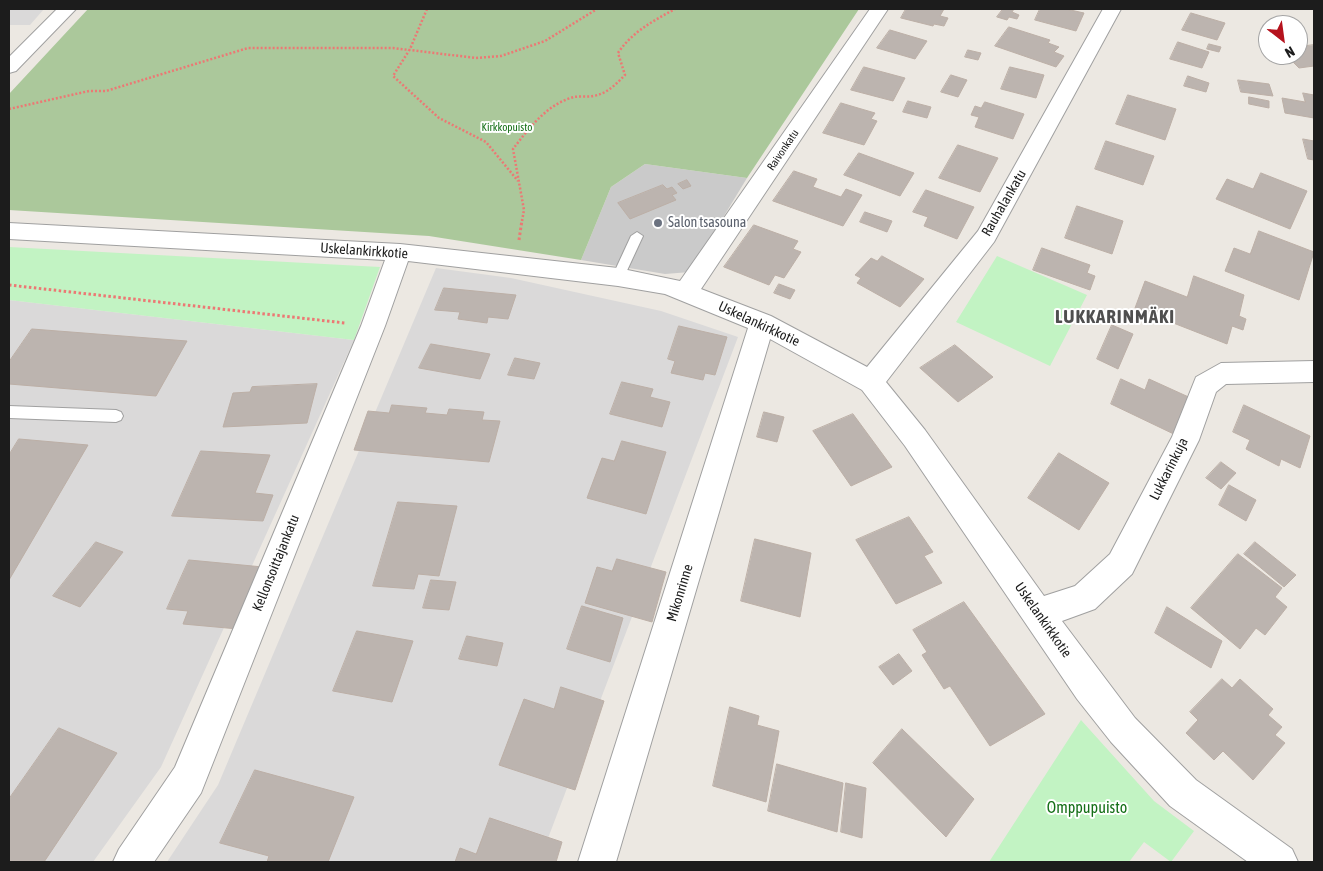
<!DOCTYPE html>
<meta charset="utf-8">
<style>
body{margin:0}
#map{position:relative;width:1323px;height:871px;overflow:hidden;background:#ece8e2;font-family:"Asap Condensed",sans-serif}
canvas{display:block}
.frame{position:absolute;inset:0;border:10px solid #1c1c1c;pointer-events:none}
.north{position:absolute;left:1258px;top:15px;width:50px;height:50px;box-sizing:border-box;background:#fff;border:1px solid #a4a4a4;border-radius:50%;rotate:150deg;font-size:14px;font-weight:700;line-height:20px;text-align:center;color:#1c1c1c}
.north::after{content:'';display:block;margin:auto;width:18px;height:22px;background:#b5121d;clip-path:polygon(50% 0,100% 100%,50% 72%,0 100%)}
</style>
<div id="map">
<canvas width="1323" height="871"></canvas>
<div class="frame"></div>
<div class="north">N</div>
</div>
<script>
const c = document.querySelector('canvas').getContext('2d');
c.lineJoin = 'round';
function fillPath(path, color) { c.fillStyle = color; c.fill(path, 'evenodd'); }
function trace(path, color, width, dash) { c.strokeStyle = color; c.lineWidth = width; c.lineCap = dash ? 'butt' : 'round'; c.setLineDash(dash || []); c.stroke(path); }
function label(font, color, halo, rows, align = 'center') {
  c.font = font + ' "Asap Condensed",sans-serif'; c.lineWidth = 4; c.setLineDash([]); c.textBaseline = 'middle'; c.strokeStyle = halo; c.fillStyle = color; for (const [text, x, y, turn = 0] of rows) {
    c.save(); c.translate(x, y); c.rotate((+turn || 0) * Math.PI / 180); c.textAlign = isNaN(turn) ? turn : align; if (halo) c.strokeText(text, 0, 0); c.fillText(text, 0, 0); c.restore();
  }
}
fillPath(new Path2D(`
 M9 9H44L30 25H9Z
 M436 268 511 278 661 311 738 337 539 862H167L218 785Z
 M9 300 354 340 161 767 93 862H9Z`), '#dad9d9');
fillPath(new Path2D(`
 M645 164 747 178 690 272 665 274 581 260 611 187Z`), '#cacaca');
fillPath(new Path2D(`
 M88 9H859L747 178 645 164 611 187 581 260 429 236 9 210V94Z`), '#abc89b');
fillPath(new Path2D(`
 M9 247 380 267 354 340 9 300Z
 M997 256 1087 295 1050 366 956 322Z
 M1081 720 1154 801 1194 831 1171 862 1144 842 1129 862H989Z`), '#c2f3c3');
const building = new Path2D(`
 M906 9H944L940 16 948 18 944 26 934 24 933 26 901 18Z
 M1003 9H1014L1012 12 1019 15 1017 19 1009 17 1007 20 997 17Z
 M1040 9H1066L1084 13 1076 31 1035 20Z
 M1191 13 1225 23 1217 40 1182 30Z
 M1009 27 1050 40 1048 43 1059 47 1054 52 1064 56 1056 67 995 46Z
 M890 30 927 41 915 59 877 48Z
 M1178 42 1209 52 1202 68 1170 59Z
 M1209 44 1221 47 1219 52 1207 49Z
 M1314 45V66L1299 68 1286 55H1298V47Z
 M968 50 981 53 978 60 965 57Z
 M864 67 905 78 893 101 851 90Z
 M1010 67 1044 75 1036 98 1001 89Z
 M951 75 967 80 958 97 941 92Z
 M1188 76 1209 83 1206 92 1184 86Z
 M1238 80 1269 84 1273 96 1241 92Z
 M1303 93 1314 95V118L1285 113 1282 98 1305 102Z
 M1128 95 1176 109 1165 140 1116 124Z
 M1249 97 1269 101V108L1249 104Z
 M908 101 931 107 927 118 903 112Z
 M985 102 1024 114 1013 139 975 127 979 117 971 115 975 106 981 108Z
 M841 103 875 113 871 119 877 121 864 145 823 133Z
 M1303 139 1314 141V160L1308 159Z
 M1106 141 1154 156 1143 185 1095 169Z
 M958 145 998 158 980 192 939 178Z
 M859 153 914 173 900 196 844 175Z
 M794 171 817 179 813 187 841 197 846 189 862 195 843 226 773 201Z
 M1261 173 1307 191 1290 229 1216 199 1227 179 1253 189Z
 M687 180 691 186 683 189 678 184Z
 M663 185 667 189 672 187 677 193 672 195 676 200 630 219 618 203Z
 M926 190 974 207 957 239 924 226 928 217 913 212Z
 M1077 206 1123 221 1112 254 1065 238Z
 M865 212 892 221 887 232 860 222Z
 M754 225 798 241 793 249 801 252 784 278 775 275 769 285 724 267Z
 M1259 231 1314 252 1299 300 1225 271 1234 248 1250 254Z
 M1042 248 1090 265 1087 273 1095 276 1090 290 1033 270Z
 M882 256 924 279 900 307 857 283 861 278 855 275 871 258 877 261Z
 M1194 276 1244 295 1239 316 1246 319 1243 330 1232 326 1227 344 1135 308 1145 281 1187 297Z
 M779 284 795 290 790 299 774 293Z
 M444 288 516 295 508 319 488 317 487 323 458 319 460 312 435 310Z
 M1112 325 1133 334 1118 369 1097 359Z
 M679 326 727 337 715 375 705 373 703 380 671 373 675 361 668 359Z
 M32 329 187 341 156 396 9 384V362Z
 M431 344 490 354 480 379 419 368Z
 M955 345 993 377 958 402 920 368Z
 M515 358 540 363 534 379 508 375Z
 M1121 379 1145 390 1149 379 1193 399 1180 437 1111 404Z
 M622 382 653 389 650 397 670 402 662 427 610 414Z
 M317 384 307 423 223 427 233 393 250 392 252 387Z
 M392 405 427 408 425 413 447 415 449 409 484 412 482 420 500 421 489 462 354 450 368 411 389 413Z
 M1244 405 1310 436 1300 468 1281 459 1279 466 1246 449 1250 440 1233 432Z
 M764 412 784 417 777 442 757 437Z
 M853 414 892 467 851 486 813 431Z
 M19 439 88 445 9 580V455Z
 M622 441 666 452 646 514 587 498 602 458 614 461Z
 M201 451 270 455 255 493 273 495 263 521 172 516Z
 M1059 453 1109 483 1079 530 1028 498Z
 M1221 462 1236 473 1221 489 1206 478Z
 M1229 485 1256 500 1246 521 1219 505Z
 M398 502 457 506 439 576 418 574 414 589 373 586Z
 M909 517 933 552 924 556 942 583 896 604 856 540Z
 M755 539 811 553 800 617 741 601Z
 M96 542 123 552 80 607 53 596Z
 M1255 542 1296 575 1284 587 1244 554Z
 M1238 554 1282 588 1275 597 1287 607 1265 635 1256 628 1240 649 1191 608Z
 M617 559 666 572 652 622 585 603 597 567 612 571Z
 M189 560 263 567 238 629 183 624 188 611 167 609Z
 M431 580 456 582 449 610 423 608Z
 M964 602 1045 714 990 746 950 686 944 689 922 655 927 652 913 630Z
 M582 606 623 618 610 662 567 649Z
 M1167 607 1222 641 1211 668 1155 633Z
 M357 631 413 641 392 702 333 691Z
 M467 636 503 643 497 666 459 659Z
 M899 654 912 671 893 685 879 667Z
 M1222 679 1232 688 1240 679 1273 709 1268 715 1282 727 1275 735 1285 743 1253 780 1223 751 1214 760 1186 733 1198 720 1190 712Z
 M561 687 604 701 575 790 499 765 524 699 554 709Z
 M730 707 759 716 757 725 779 731 766 802 713 786Z
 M59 728 117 753 44 862H9V799Z
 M902 729 974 799 946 837 873 763Z
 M777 764 843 783 837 832 768 811Z
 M255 770 354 797 328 862H267L269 856 220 843Z
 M846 783 866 788 862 838 841 832Z
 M490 818 562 842 556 862H455L460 848 476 854Z`);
fillPath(building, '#bcb4af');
trace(building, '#bcafa6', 1);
const lane = new Path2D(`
 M637 232 643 236 624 277 622 280H614L612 277 631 236Z
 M9 406 116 410 121 412 123 416 121 420 116 422 9 418Z`);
const street = new Path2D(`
 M57 9H76L16 71 9 73V57Z
 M870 9H888L701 289 771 316 867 367 978 231 1103 9H1121L994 242 886 382 925 430 1044 596 1075 586 1110 554 1172 437 1196 377 1221 363 1314 361V382L1226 384 1216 392 1199 440 1132 574 1095 609 1062 621 1135 718 1196 780 1292 849 1298 862H1248L1170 806 1111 742 1077 699 905 446 862 390 770 339 616 862H578L748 328 665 294 618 286 408 261 385 326 201 793 154 862H113L119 849 175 767 361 326 385 260 9 239V223L400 244 618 268 680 281Z`);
trace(lane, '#a0a0a0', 2);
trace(street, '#a0a0a0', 2);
trace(new Path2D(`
 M427 9 410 49 393 76 439 118 486 142 518 181
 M9 109 89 91H106L248 48H393L476 58 501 56 545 41 597 9
 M522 221 524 210 513 149C529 128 547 104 574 97 580 96 587 97 593 96 607 94 616 84 625 75L618 53C632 32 653 21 675 9`), '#ec7874', 2.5, [2, 2]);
trace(new Path2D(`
 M519 240 522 220
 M9 285 345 323`), '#ec7874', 3, [2.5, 2.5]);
fillPath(lane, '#fff');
fillPath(street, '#fff');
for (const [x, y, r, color] of [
 [658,223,5,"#6b7280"]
]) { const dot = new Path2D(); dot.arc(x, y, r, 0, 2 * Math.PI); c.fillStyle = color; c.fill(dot); trace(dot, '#fff', 2); }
label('11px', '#156f17', '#fff', [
 ["Kirkkopuisto",507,128]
]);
label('11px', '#1c1c1c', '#fff', [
 ["Raivonkatu",783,150,-56]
]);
label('14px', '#1c1c1c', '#fff', [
 ["Rauhalankatu",1004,203,-60],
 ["Uskelankirkkotie",364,251,4],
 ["Uskelankirkkotie",759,324,25],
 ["Lukkarinkuja",1169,469,-63],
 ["Kellonsoittajankatu",276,563,-68],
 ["Mikonrinne",680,593,-73],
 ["Uskelankirkkotie",1043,620,55]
]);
label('14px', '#5b616d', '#fff', [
 ["Salon tsasouna",668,223]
], 'left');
label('16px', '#156f17', '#fff', [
 ["Omppupuisto",1087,808]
]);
c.letterSpacing = '1px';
label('bold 19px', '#4f4f4f', '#fff', [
 ["LUKKARINMÄKI",1115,317]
]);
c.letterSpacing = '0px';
</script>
